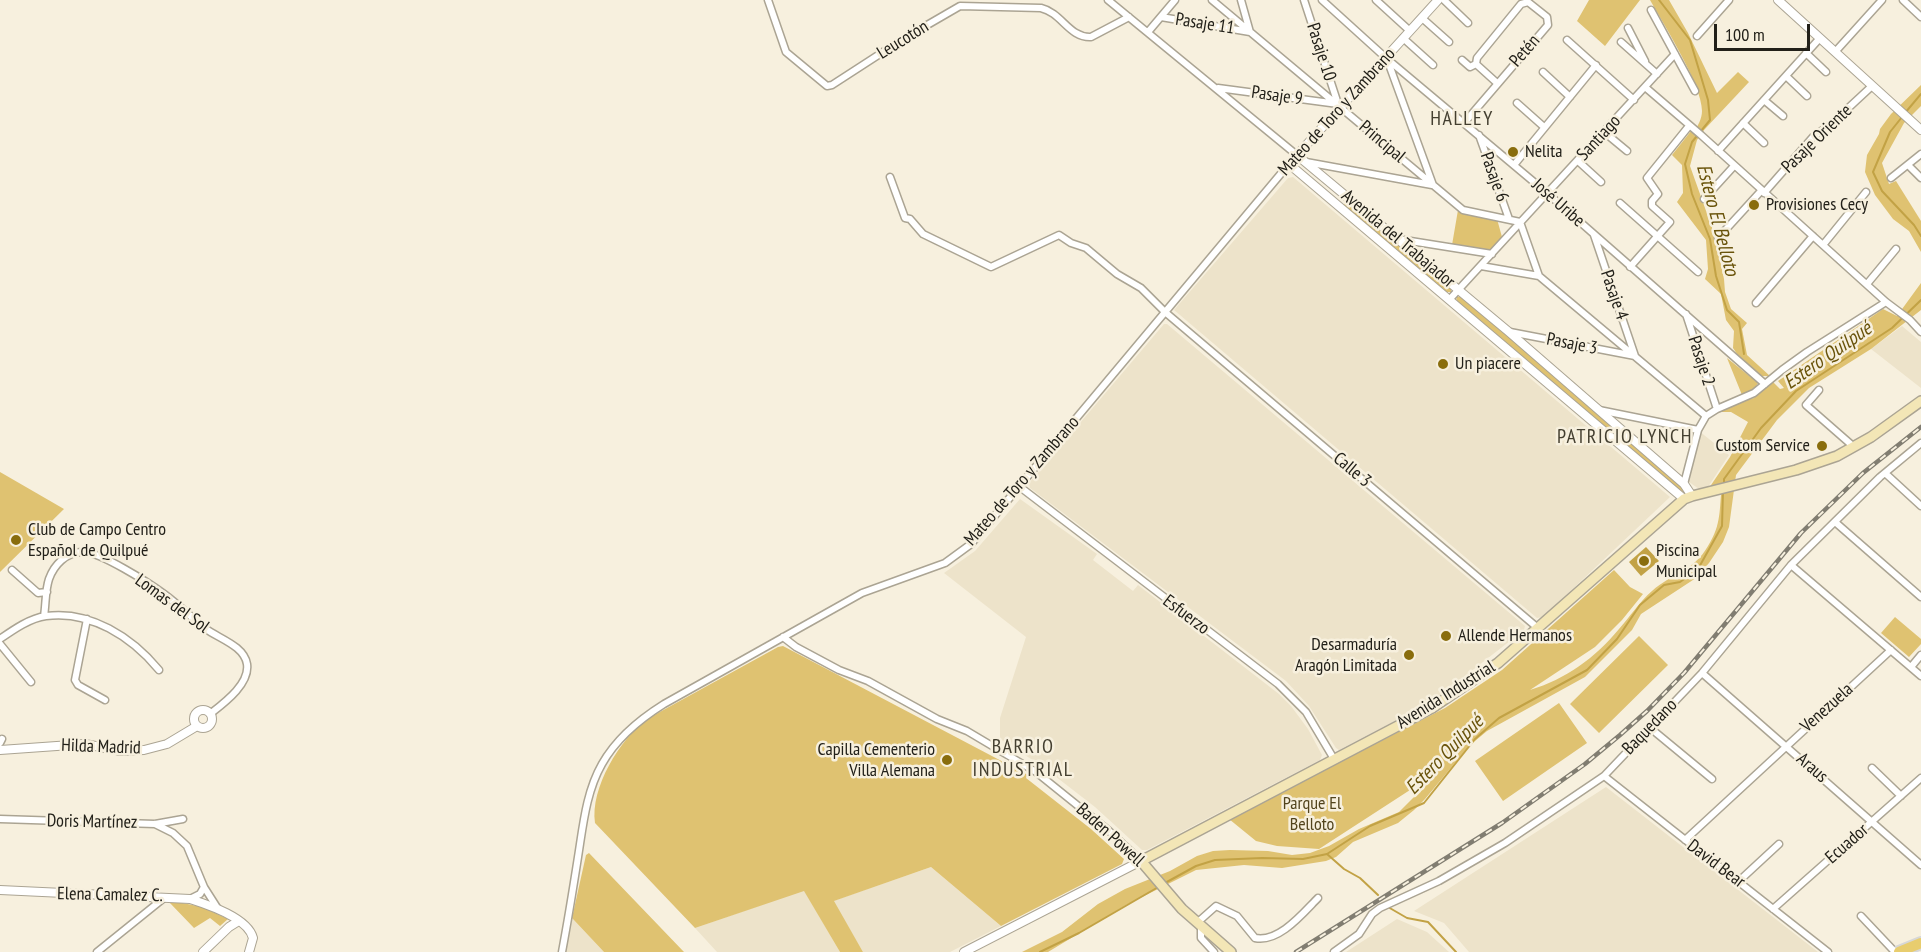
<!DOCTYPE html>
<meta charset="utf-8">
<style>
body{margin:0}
#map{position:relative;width:1921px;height:952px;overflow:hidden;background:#f7f0de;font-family:"PT Sans Narrow",sans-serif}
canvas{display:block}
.scale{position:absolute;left:1714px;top:24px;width:96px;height:27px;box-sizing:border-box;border:3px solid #222019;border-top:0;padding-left:8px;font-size:18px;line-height:21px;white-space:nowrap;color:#222019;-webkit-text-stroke:4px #f7f0de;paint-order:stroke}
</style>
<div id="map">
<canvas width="1921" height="952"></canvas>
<div class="scale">100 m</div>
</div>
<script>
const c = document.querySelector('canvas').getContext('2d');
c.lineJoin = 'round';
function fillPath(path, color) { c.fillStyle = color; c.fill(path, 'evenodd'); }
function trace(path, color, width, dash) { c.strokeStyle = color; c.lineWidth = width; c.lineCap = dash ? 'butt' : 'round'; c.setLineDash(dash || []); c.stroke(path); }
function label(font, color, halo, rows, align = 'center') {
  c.font = font + ' "PT Sans Narrow",sans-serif'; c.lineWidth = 5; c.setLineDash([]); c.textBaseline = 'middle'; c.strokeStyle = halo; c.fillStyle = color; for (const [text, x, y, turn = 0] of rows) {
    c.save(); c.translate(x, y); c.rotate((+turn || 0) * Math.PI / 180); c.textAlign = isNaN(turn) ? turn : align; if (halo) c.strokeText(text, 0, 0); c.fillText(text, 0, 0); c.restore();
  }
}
fillPath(new Path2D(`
 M1293 177 1670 497 1543 617 1537 618 1174 310 1288 178Z
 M1164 324H1167L1525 626 1524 630 1433 701 1339 750 1336 748 1309 706 1286 681 1030 488 1029 483Z
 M1902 326 1921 342V388L1871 349Z
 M1699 431 1729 455 1706 490 1699 489 1689 482Z
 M1020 499 1097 554 1093 560 1133 591 1138 585 1279 694 1291 706 1308 729 1322 755 1320 760 1147 850H1142L1095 807 1042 766 1000 739V718L1026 637 944 573 975 551Z
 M1606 787 1818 952H1469L1444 923 1414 911Z
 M931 867 1001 926 950 952H863L833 901Z
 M804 890 840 952H717L695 928Z
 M572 918 604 952H565Z
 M1397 919 1427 932 1449 952H1346Z`), '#ede3ca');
fillPath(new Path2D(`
 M1589 0H1640L1605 46 1577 21Z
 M1650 0H1669L1688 33 1717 93 1738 72 1749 82 1704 130 1697 140 1690 166 1715 236 1724 279 1725 292 1731 309 1747 323 1742 329 1747 355 1770 376H1761L1737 354 1733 348 1734 331 1726 320 1721 294 1705 279 1708 269 1706 240 1677 202 1683 193 1682 165 1672 155 1691 131 1694 132C1698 126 1702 118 1702 111 1702 85 1664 25 1650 0Z
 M1921 85V106L1904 123 1882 163 1889 184 1896 181 1921 221V252L1909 231 1893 219 1875 195 1865 172 1867 155 1879 134 1880 129 1891 114Z
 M1348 201 1451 288V292H1446L1344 205V202Z
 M1458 210 1497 219 1502 237 1490 251 1452 245Z
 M1921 283V310L1871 349 1809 388 1777 420 1736 475 1729 527 1723 542 1709 563 1696 578 1641 614 1632 630 1585 677 1487 731 1469 746 1425 799 1414 810 1398 823 1353 842 1336 857 1326 861 1282 868 1244 865 1196 870 1126 905 1048 952H1022L1062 932 1098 904 1125 889 1170 871 1197 856 1213 851 1230 850 1268 851 1292 855 1310 853 1329 846 1359 829 1399 812 1421 790 1439 762 1410 790 1319 849 1277 846 1256 841 1229 819 1445 708 1502 670 1614 570 1630 587 1643 594 1622 620 1595 647 1530 690C1566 679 1595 658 1619 629 1630 617 1639 602 1652 591 1672 573 1693 572 1708 546 1722 524 1719 509 1722 485L1709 488 1730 457 1748 422 1731 412H1720L1725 407 1754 398 1772 381 1780 389 1784 388 1778 381 1883 309 1897 316Z
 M1461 296 1686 489V493H1681L1456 301 1457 297Z
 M1727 358 1758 383 1754 390 1742 395Z
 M0 472 64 509 0 572Z
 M1895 617 1921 639V644L1909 657 1881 633Z
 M1639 636 1668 665 1599 733 1570 704Z
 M783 646 1028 775 1026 778 1091 829 1124 859 1122 864 1001 926 931 867 834 901 863 952H840L804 891 695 928 595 823C590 788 620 739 647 719L778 647Z
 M1559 703 1587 743 1503 801 1475 761Z
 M589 853 684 952H604L572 918 586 855Z
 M173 901 202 907 228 919 220 926 210 918 194 928 169 902Z`), '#dfc271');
fillPath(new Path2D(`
 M1646 547 1659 561 1641 576 1629 562Z`), '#c2a245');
trace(new Path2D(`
 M1659 0 1690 40 1708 100 1710 120 1692 142 1685 164 1692 194 1710 239 1716 276 1727 310 1739 322 1744 354
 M1905 113 1921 94
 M1902 117 1890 132 1873 172 1882 191 1914 225 1921 236
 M1724 486V479L1761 428 1796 391 1892 328 1921 300
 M1327 854 1344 869 1360 878 1378 895
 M1165 883 1196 866 1215 860 1262 858 1303 859 1327 854 1370 826 1424 803 1475 739 1499 718 1587 670 1617 639 1640 605 1664 585 1680 582 1698 569 1722 526 1723 491
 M1388 907 1407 918 1428 922 1456 952
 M1040 952 1079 933 1160 886`), '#c2a245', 2);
const minor = new Path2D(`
 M768 0 786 52 827 86 832 85 903 39 960 6 1041 8C1062 13 1069 38 1091 37L1129 17
 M1108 0 1298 156
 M1212 0 1463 210 1520 222 1539 276
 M1322 0 1386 58 1547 193 1765 384
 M1376 0 1410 31
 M1444 0 1468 23
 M1903 0 1921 17
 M1651 10 1695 91
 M1161 17 1250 32 1241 0
 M1422 18 1449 42
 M1628 28 1645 61
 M1148 32 1175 0
 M1697 36 1729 0
 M1403 38 1433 65
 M1567 40 1634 100
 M1621 42 1657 74
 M1835 52 1882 0
 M1806 53 1826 72
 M1387 59 1433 185
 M1462 60 1470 67 1476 64
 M1543 72 1570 97
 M1786 76 1807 96
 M1645 87 1701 135 1886 302 1910 320 1921 332
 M1218 88 1338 104 1304 0
 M1764 100 1783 116
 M1517 103 1544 127
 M1465 122 1548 25 1547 17 1528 2 1521 4 1477 58 1476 64 1497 83
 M1743 123 1764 143
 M1604 132 1627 151
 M1479 135 1509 219
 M1718 151 1820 38
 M1578 161 1601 182
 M1306 162 1432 185
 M1514 165 1596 65
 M1908 165 1921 178
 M890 177 905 218 910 219 923 234 991 267 1059 235 1071 243 1086 248 1117 274 1141 288 1165 312 1539 629
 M1891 178 1921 154
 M1764 193 1813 137 1830 125 1872 86
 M1704 199 1734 166
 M1620 203 1698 272
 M1718 238 1761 191
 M1398 239 1492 254
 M1823 245 1866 192
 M1481 266 1539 276 1706 416
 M1630 267 1670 222 1652 206V201L1658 194 1647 178 1689 126
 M1867 284 1896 249
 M1449 300 1675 54
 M1756 303 1813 236
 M1686 314 1717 409
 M1510 332 1635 356 1594 235
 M1819 390 1806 405 1854 447
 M1599 410 1698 430
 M1885 473 1921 506
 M1684 484 1698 430 1706 416 1717 409 1754 393 1782 370 1807 352 1886 302
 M1020 487 1278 684 1306 712 1334 759
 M1835 522 1921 597
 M1791 565 1921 676
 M12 570 38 593 47 592
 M44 616C46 604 45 591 49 579 54 565 66 552 83 552 99 551 149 583 164 594 179 605 192 618 206 629 220 639 244 646 247 664 250 684 224 703 210 714
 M87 619 75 680 78 685 105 700
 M783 637 796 647 839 670 868 681 937 719 967 731 1036 772 1108 830 1141 861
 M0 639C13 630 30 618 46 616 90 610 132 637 159 670
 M0 644 31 682
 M1911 667 1921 655
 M1702 673 1921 865
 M1649 727 1712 779
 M0 743 2 739
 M1872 768 1901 796
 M1604 776 1828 952
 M0 819 155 824 183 819
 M155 824 173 833 187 846 204 887 218 909
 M1685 840 1891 650
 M1739 881 1779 844
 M190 899 200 894 204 887
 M1773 909 1921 778
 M1861 916 1895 952
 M1198 922 1216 906 1237 916 1255 938C1279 943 1303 913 1318 898
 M1201 925V938L1214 952
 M97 952 164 898
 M562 952C568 920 573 889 578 857 583 826 586 792 602 764 616 739 640 719 664 704L862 593 945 563 971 544 1289 164
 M1334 952 1359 934 1372 914 1380 908 1439 881 1505 843 1604 776 1702 673 1791 565 1880 477 1921 443`);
const tertiary = new Path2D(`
 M1438 0 1289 164 1684 499
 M1778 0 1921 130
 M1298 156 1509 332 1684 484 1692 496
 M194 719a9 9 0 1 1 18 0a9 9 0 1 1-18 0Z
 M0 750 85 744 121 751 144 750 167 744 197 726
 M0 890 190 899C209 905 248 918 253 938L249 952
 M203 952 229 927 237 922
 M964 952 1141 861`);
const secondary = new Path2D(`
 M1231 952 1182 909 1141 861 1432 708 1498 663 1684 499 1692 496 1796 470 1837 456 1871 437 1921 401`);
const primary = new Path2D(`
 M1899 952 1921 943`);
trace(minor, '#aba493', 9);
trace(tertiary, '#aba493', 10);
trace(secondary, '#aba493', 12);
trace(primary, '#d7d7d6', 14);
trace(minor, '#fff', 6);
trace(tertiary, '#fff', 8);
trace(secondary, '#f3e6b6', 9);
trace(primary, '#e8cd6e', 10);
const rail = new Path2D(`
 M1296 952 1502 823 1585 764 1620 735 1647 711 1684 673 1801 533 1863 473 1921 427`);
trace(rail, '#817d71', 4.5);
trace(rail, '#f7f0de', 2, [7]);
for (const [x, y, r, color] of [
 [1513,152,6,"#896d0d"],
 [1754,205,6,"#896d0d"],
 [1443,364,6,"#896d0d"],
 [1822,446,6,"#896d0d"],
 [16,540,6,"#896d0d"],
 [1644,561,6,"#896d0d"],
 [1446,636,6,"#896d0d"],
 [1409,655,6,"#896d0d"],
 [947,760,6,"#896d0d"]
]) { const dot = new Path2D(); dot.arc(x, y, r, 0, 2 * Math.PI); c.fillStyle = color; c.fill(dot); trace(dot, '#f7f0de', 2); }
label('18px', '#222019', '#f7f0de', [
 ["Pasaje 11",1205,24,9],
 ["Leucotón",903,40,-32],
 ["Petén",1525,51,-49],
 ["Pasaje 10",1321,52,72],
 ["Pasaje 9",1277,96,8],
 ["Mateo de Toro y Zambrano",1337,112,-48],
 ["Santiago",1599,138,-47],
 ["Pasaje Oriente",1817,139,-44],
 ["Principal",1382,142,40],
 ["Pasaje 6",1494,177,70],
 ["José Uribe",1558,203,41],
 ["Avenida del Trabajador",1398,239,40],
 ["Pasaje 4",1614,295,71],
 ["Pasaje 3",1572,344,11],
 ["Pasaje 2",1701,361,72],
 ["Calle 3",1352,470,40],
 ["Mateo de Toro y Zambrano",1022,481,-49],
 ["Lomas del Sol",172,604,36],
 ["Esfuerzo",1186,615,37],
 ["Avenida Industrial",1446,695,-32],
 ["Venezuela",1827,708,-42],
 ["Baquedano",1650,727,-46],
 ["Hilda Madrid",101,747,2],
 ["Araus",1812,768,41],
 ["Doris Martínez",92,822,1],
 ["Baden Powell",1110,835,42],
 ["Ecuador",1847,844,-41],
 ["David Bear",1716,864,37],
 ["Elena Camalez C.",110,895,1]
]);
label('18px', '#222019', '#f7f0de', [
 ["Nelita",1525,152],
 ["Provisiones Cecy",1766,205],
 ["Un piacere",1455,364],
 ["Custom Service",1810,446,"right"],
 ["Club de Campo Centro",28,530],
 ["Español de Quilpué",28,551],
 ["Piscina",1656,551],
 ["Municipal",1656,572],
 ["Allende Hermanos",1458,636],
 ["Desarmaduría",1397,645,"right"],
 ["Aragón Limitada",1397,666,"right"],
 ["Capilla Cementerio",935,750,"right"],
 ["Villa Alemana",935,771,"right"]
], 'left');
label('18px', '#52441d', '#f7f0de', [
 ["Parque El",1312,804],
 ["Belloto",1312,825]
]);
c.letterSpacing = '1.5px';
label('20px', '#443f30', '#f7f0de', [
 ["HALLEY",1462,119],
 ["PATRICIO LYNCH",1625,437],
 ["BARRIO",1023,747],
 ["INDUSTRIAL",1023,770]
]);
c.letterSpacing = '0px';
label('italic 20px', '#69530a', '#f7f0de', [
 ["Estero El Belloto",1717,220,75],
 ["Estero Quilpué",1828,356,-35],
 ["Estero Quilpué",1445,755,-46]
]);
</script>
